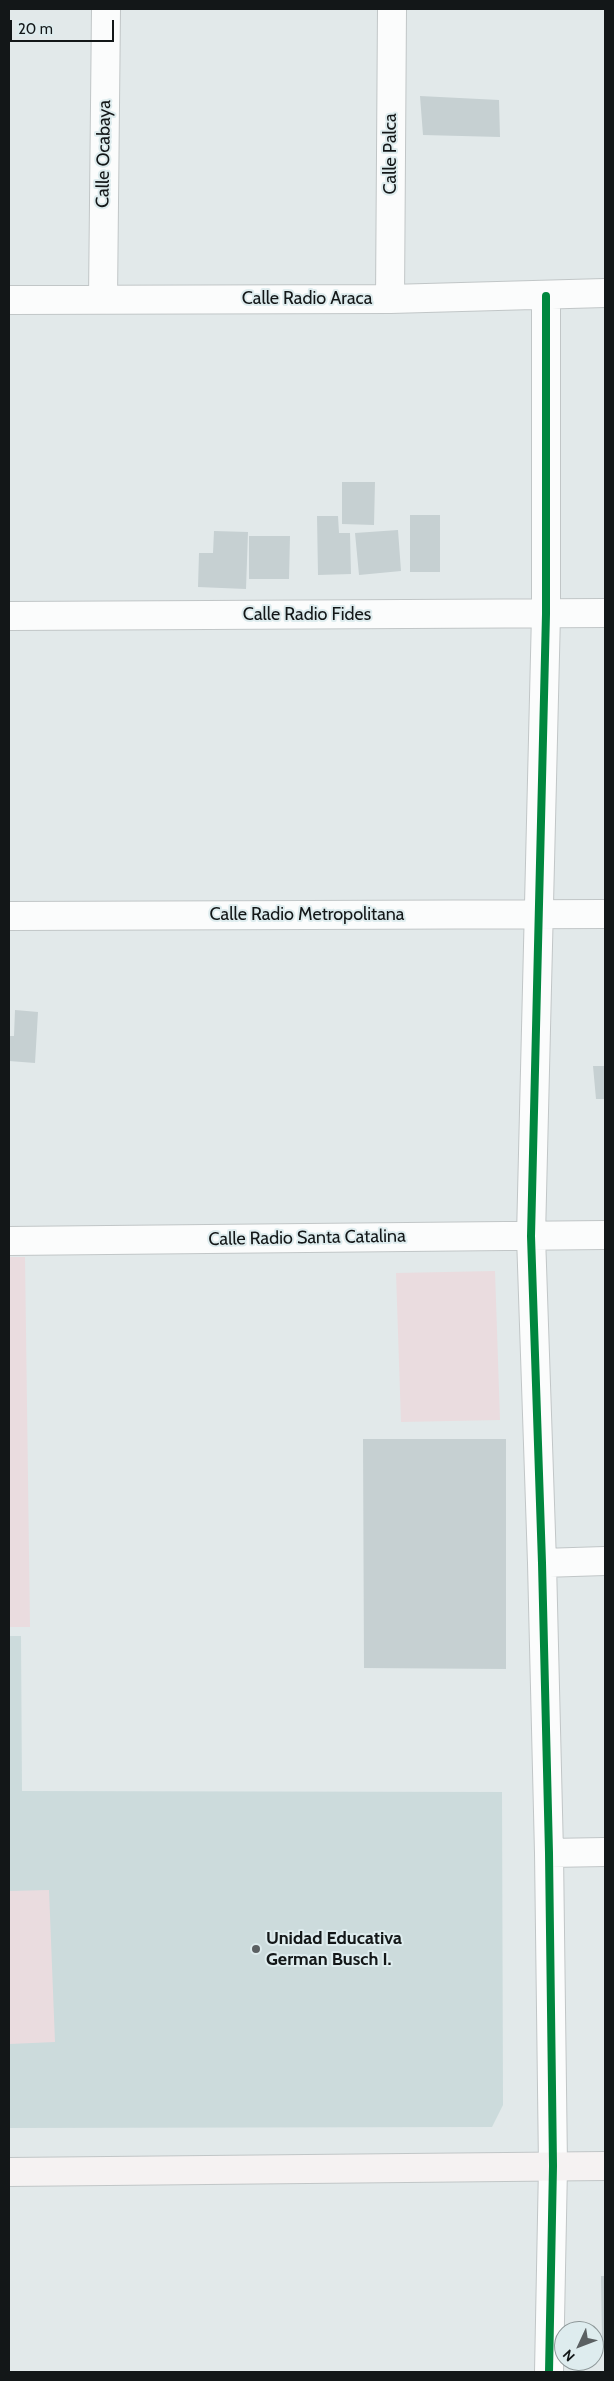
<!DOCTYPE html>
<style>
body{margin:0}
#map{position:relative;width:614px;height:2381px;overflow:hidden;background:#e2e9ea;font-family:Cabin,sans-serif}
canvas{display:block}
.frame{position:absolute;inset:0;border:10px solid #131718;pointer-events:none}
.north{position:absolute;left:554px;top:2321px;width:50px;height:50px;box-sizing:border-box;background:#deecee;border:1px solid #8d9798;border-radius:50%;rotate:227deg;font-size:14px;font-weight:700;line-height:20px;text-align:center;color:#131718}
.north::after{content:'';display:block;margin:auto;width:18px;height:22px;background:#5b6062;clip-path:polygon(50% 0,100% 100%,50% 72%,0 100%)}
.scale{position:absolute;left:10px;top:20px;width:104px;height:22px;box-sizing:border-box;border:2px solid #131718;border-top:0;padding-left:6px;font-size:15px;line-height:18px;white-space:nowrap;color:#131718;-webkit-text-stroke:4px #deecee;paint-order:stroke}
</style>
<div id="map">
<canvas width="614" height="2381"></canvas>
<div class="frame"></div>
<div class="north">N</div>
<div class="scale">20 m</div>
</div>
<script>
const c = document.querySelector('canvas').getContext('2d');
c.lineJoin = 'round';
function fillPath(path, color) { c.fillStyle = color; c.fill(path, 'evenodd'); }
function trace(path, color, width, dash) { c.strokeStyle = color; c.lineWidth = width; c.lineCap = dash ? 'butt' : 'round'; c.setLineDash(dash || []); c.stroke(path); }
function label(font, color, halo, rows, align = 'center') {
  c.font = font + ' Cabin,sans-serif'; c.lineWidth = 4; c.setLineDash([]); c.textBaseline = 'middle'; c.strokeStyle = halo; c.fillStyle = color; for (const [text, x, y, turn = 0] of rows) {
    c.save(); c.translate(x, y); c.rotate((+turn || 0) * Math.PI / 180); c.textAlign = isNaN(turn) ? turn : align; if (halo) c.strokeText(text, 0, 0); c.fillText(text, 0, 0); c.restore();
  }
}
fillPath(new Path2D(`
 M9 1636H21L22 1791 502 1792 503 2105 492 2127 9 2128Z`), '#ccdbdc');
fillPath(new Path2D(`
 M9 1257H25L30 1627H9Z
 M495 1271 500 1420 401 1422 396 1273Z
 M49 1890 55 2042 9 2044V1891Z`), '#eadcdf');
fillPath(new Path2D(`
 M420 96 499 100 500 137 423 135Z
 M342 482H375L374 525 342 524Z
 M410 515H440V572H410Z
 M317 516H338L339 533H350L351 574 318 575Z
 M398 530 401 571 359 575 355 533Z
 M214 531 248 532 246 589 198 587 199 553H213Z
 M249 536H290L289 579H249Z
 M15 1010 38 1012 35 1063 9 1061V1036H14Z
 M593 1066H605V1099H596Z
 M363 1439H506V1669L364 1668Z
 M601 2276H605V2342H602Z`), '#c6d0d2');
const street = new Path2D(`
 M546 296V614L531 1236 542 1563 549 1853 553 2166 549 2372
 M103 299 106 9
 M390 299 392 9
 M9 300 390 299 605 293
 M9 616 605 613
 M9 916 605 914
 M9 1241 605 1235
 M542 1563 605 1561
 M549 1853 605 1852`);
const secondary = new Path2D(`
 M9 2172 605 2166`);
trace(street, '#c1c6c7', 30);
trace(secondary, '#c1c6c7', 30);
trace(street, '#fbfcfc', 28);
trace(secondary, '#f5f2f2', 28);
trace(new Path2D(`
 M546 296V614L531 1236 542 1563 549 1853 553 2166 549 2372`), '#00873e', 8);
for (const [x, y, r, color] of [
 [256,1949,5,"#5b6062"]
]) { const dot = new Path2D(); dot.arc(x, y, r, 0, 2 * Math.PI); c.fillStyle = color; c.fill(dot); trace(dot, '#deecee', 2); }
label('18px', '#131718', '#deecee', [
 ["Calle Ocabaya",104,154,-89],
 ["Calle Palca",391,154,-90],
 ["Calle Radio Araca",307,299],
 ["Calle Radio Fides",307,615],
 ["Calle Radio Metropolitana",307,915],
 ["Calle Radio Santa Catalina",307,1238,-1]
]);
label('bold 18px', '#131718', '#deecee', [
 ["Unidad Educativa",266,1939],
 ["German Busch I.",266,1960]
], 'left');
</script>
